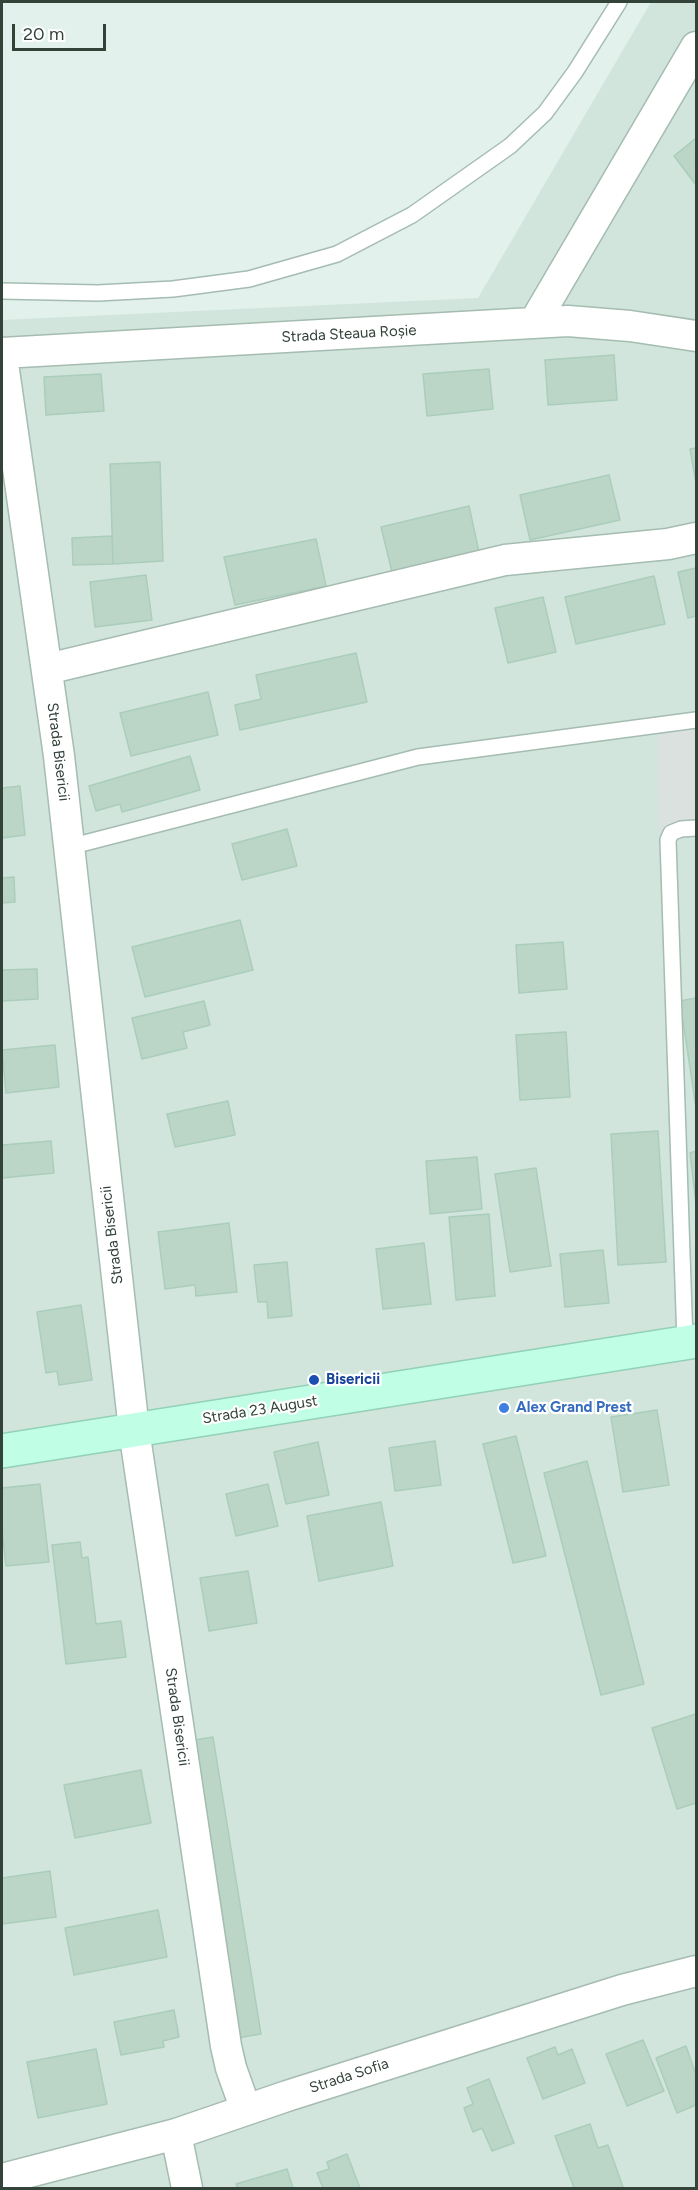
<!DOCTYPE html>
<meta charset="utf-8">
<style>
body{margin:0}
#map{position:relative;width:698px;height:2190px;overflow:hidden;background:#e2f1eb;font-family:Figtree,sans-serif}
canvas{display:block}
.frame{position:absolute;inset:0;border:3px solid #33433a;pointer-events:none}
.scale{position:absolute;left:12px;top:24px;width:94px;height:27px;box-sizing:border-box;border:3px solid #33433a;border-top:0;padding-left:8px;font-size:18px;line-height:21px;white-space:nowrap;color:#33433a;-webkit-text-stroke:4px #fff;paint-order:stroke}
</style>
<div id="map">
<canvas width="698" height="2190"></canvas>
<div class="frame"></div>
<div class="scale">20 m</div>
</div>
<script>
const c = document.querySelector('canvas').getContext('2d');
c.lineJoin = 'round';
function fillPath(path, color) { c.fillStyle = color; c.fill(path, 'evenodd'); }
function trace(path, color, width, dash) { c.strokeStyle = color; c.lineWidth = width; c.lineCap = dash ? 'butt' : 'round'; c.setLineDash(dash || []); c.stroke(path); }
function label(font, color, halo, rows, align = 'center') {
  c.font = font + ' Figtree,sans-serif'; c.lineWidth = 4.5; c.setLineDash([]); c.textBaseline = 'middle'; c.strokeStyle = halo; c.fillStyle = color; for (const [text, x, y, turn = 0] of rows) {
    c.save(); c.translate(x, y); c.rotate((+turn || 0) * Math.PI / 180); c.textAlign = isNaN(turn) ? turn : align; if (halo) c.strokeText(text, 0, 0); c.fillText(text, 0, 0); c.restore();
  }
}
fillPath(new Path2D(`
 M651 2H696V2188H2V320L478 298Z`), '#d1e5dc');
fillPath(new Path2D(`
 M696 718V832L659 834 658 724Z`), '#dbe1de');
const building = new Path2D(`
 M696 138V185L674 156Z
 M614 355 617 400 548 405 545 360Z
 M489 369 493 409 427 416 423 374Z
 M101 374 104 411 46 415 44 377Z
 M696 448V483L690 449Z
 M160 462 163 561 113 564 110 464Z
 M609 475 620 520 530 540 520 495Z
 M469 506 479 552 392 572 381 527Z
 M112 536 113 564 73 565 72 538Z
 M316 539 326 586 235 605 224 557Z
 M696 568V616L688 618 678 572Z
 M146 575 152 620 95 627 90 582Z
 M654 576 665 624 576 644 565 597Z
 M543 597 556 652 508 663 495 608Z
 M356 653 367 702 240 730 235 705 261 699 256 675Z
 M208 692 218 735 131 756 120 713Z
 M190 756 200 790 122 812 120 804 96 811 89 786Z
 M20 786 25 835 2 838V788Z
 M287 829 297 866 242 880 232 844Z
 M14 877 15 902 2 903V878Z
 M240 920 253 970 145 997 132 947Z
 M563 942 567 989 519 993 516 945Z
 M37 969 38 999 2 1001V970Z
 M696 998V1108L680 1001Z
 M204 1001 210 1025 183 1032 187 1048 142 1059 132 1018Z
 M566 1032 570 1097 520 1100 516 1035Z
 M55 1045 59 1087 6 1093 2 1050Z
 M228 1101 235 1135 175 1147 167 1114Z
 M658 1131 666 1262 618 1265 611 1134Z
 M51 1141 54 1173 2 1178V1145Z
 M696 1151V1204L690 1153Z
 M477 1157 482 1209 430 1214 426 1161Z
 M536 1168 551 1266 510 1272 495 1174Z
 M489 1214 495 1296 456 1300 449 1217Z
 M229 1223 237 1292 196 1296 195 1285 165 1289 158 1232Z
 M424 1243 431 1304 383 1309 376 1249Z
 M603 1250 609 1303 565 1307 560 1254Z
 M287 1262 292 1316 268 1318 267 1302H258L254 1265Z
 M81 1305 92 1380 59 1385 57 1371 46 1373 37 1312Z
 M657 1410 669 1485 623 1492 611 1417Z
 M516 1436 546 1556 513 1563 483 1444Z
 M435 1441 441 1485 395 1491 389 1448Z
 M318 1442 329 1495 286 1504 274 1452Z
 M587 1461 644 1684 601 1695 544 1473Z
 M40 1484 49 1562 6 1566 2 1530V1488Z
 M268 1484 278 1526 236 1536 226 1494Z
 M381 1502 393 1566 319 1581 307 1516Z
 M80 1542 82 1558 88 1557 96 1624 121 1621 126 1657 66 1664 52 1545Z
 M248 1571 257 1623 209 1631 200 1578Z
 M696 1714V1803L677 1809 652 1728Z
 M213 1737 261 2034 237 2038 189 1741Z
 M141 1770 151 1823 75 1838 64 1785Z
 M50 1871 56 1917 2 1924V1878Z
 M158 1910 167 1957 74 1975 65 1928Z
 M174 2010 179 2037 163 2041 164 2047 121 2055 114 2022Z
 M643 2040 664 2091 627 2106 606 2054Z
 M686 2046 696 2075V2105L677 2113 656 2058Z
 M555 2047 558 2055 572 2049 585 2083 543 2099 527 2058Z
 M96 2049 107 2104 38 2118 27 2062Z
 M489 2079 514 2143 492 2151 482 2128 473 2132 464 2108 473 2104 467 2088Z
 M590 2124 598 2148 608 2145 623 2187 618 2188H574L555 2136Z
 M347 2154 360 2188H323L317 2173 329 2169 327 2162Z
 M287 2169 293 2188H238L236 2184Z`);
fillPath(building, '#bbd6c7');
trace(building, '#abcdbb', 1.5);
const service = new Path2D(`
 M2 291 98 293 173 289 249 279 337 254 412 215 510 146 545 113 575 72 619 2
 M69 847 418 757 696 720
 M685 1342 668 840 671 833 681 829 696 828`);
const minor = new Path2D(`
 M534 323 696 47
 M2 353 568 321 630 326 696 336
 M2 356 59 756 134 1430 226 2046 231 2068 246 2110
 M47 669 505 560 668 544 696 538
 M176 2134 187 2188
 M2 2179 176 2134 287 2096 622 1990 696 1971`);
const secondary = new Path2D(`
 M2 1451 696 1341`);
trace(service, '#a5bcb1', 18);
trace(minor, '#a5bcb1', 33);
trace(secondary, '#92d1b7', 36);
trace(service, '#fff', 15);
trace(minor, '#fff', 30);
trace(secondary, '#c0fee6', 33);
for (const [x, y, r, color] of [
 [314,1380,6,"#1a4fb4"],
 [504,1408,6,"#3f7fe0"]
]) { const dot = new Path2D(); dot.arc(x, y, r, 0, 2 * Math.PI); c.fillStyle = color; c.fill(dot); trace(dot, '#fff', 2); }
label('15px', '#33433a', '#fff', [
 ["Strada Steaua Roșie",349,334,-3],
 ["Strada Bisericii",58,752,83],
 ["Strada Bisericii",112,1235,-97],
 ["Strada 23 August",260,1410,-9],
 ["Strada Bisericii",177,1717,82],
 ["Strada Sofia",349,2076,-18]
]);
label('bold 15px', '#164399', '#fff', [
 ["Bisericii",326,1380]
], 'left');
label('bold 15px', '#366cbe', '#fff', [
 ["Alex Grand Prest",516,1408]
], 'left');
</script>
